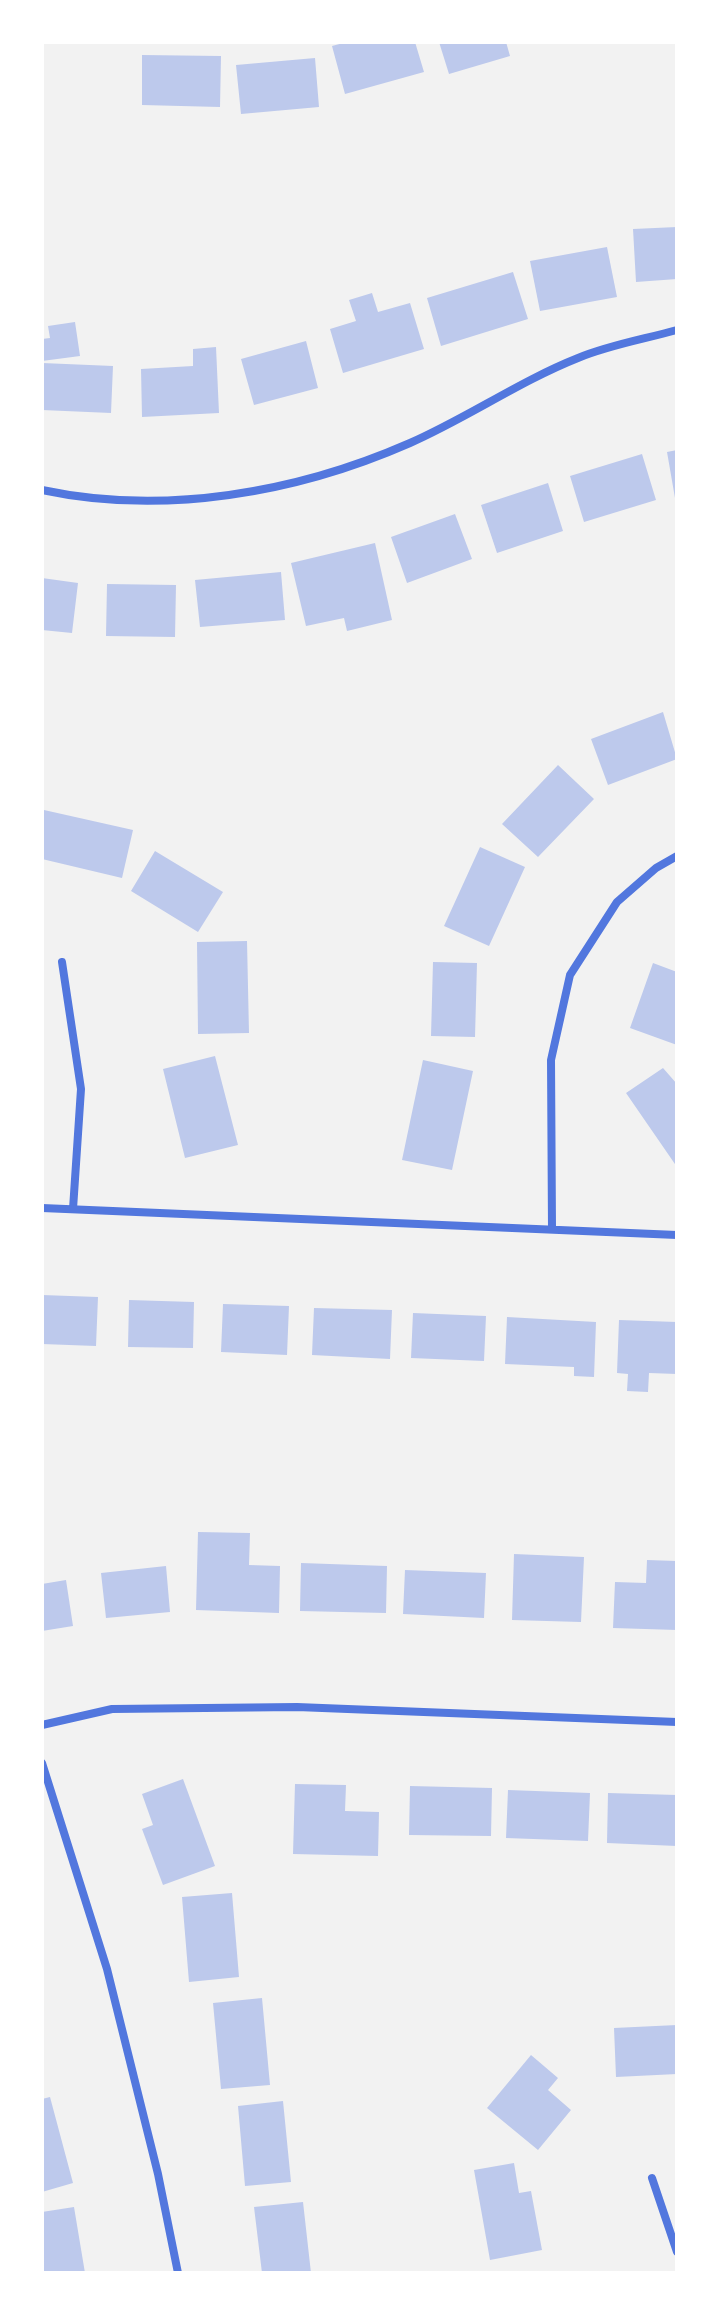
<!DOCTYPE html>
<style>
body{margin:0}
#map{position:relative;width:719px;height:2315px;overflow:hidden;background:#f2f2f2;font-family:Montserrat,sans-serif}
canvas{display:block}
.frame{position:absolute;inset:0;border:44px solid #fff;pointer-events:none}
</style>
<div id="map">
<canvas width="719" height="2315"></canvas>
<div class="frame"></div>
</div>
<script>
const c = document.querySelector('canvas').getContext('2d');
c.lineJoin = 'round';
function fillPath(path, color) { c.fillStyle = color; c.fill(path, 'evenodd'); }
function trace(path, color, width, dash) { c.strokeStyle = color; c.lineWidth = width; c.lineCap = dash ? 'butt' : 'round'; c.setLineDash(dash || []); c.stroke(path); }
fillPath(new Path2D(`
 M347 42H415L424 72 345 94 332 46Z
 M439 42H506L510 56 449 74Z
 M142 55 221 56 220 107 142 105Z
 M315 58 319 107 241 114 236 65Z
 M677 227V279L636 282 633 229Z
 M607 247 617 297 540 311 530 261Z
 M513 272 528 319 441 346 427 298Z
 M372 293 378 312 410 303 424 349 343 373 330 329 356 321 349 300Z
 M75 322 80 356 42 361V339L50 338 48 326Z
 M306 341 318 388 254 405 241 359Z
 M216 347 219 413 142 417 141 369 193 366V349Z
 M42 363 113 366 111 413 42 410Z
 M677 450V498H675L667 452Z
 M642 454 656 500 584 522 570 476Z
 M548 483 563 531 497 553 481 505Z
 M455 514 472 559 407 583 391 537Z
 M375 543 392 620 347 631 344 618 306 626 291 563Z
 M281 572 285 620 200 627 195 580Z
 M42 578 78 583 72 633 42 630Z
 M107 584 176 585 175 637 106 636Z
 M663 712 677 759 608 785 591 739Z
 M558 765 594 799 538 857 502 824Z
 M44 810 133 830 122 878 42 859Z
 M480 847 525 867 489 946 444 926Z
 M155 851 223 892 198 932 131 891Z
 M247 941 249 1033 198 1034 197 942Z
 M433 962 477 963 475 1037 431 1036Z
 M653 963 677 972V1045L630 1028Z
 M215 1056 238 1145 185 1158 163 1069Z
 M423 1060 473 1071 452 1170 402 1160Z
 M663 1068 677 1084V1167L626 1093Z
 M42 1295 98 1297 96 1346 42 1344Z
 M129 1300 194 1302 193 1348 128 1347Z
 M223 1304 289 1306 287 1355 221 1352Z
 M314 1308 392 1310 390 1359 312 1355Z
 M413 1313 486 1316 484 1361 411 1358Z
 M507 1317 596 1322 594 1377 574 1376V1367L505 1364Z
 M619 1320 677 1322V1374L649 1373 648 1392 627 1391 628 1374 617 1373Z
 M198 1532 250 1533 249 1565 280 1566 279 1613 196 1610Z
 M514 1554 584 1557 581 1622 512 1620Z
 M647 1560 677 1561V1630L613 1628 615 1582 646 1583Z
 M301 1563 387 1566 386 1613 300 1611Z
 M166 1566 170 1612 106 1618 101 1573Z
 M405 1570 486 1573 484 1618 403 1614Z
 M66 1580 73 1626 42 1631V1584Z
 M183 1779 215 1866 163 1885 142 1829 153 1825 142 1794Z
 M295 1784 346 1785 345 1811 379 1812 378 1856 293 1854Z
 M410 1786 492 1788 491 1836 409 1835Z
 M508 1790 590 1793 588 1841 506 1838Z
 M608 1793 677 1795V1846L607 1843Z
 M232 1893 239 1977 189 1982 182 1897Z
 M262 1998 270 2085 221 2089 213 2003Z
 M677 2025V2074L616 2077 614 2028Z
 M531 2055 558 2078 548 2090 571 2110 538 2150 487 2108Z
 M50 2097 73 2183 42 2192V2099Z
 M283 2101 291 2182 245 2186 238 2106Z
 M514 2163 519 2193 531 2191 542 2250 490 2260 474 2170Z
 M303 2202 311 2273H262L254 2207Z
 M74 2207 85 2273H42V2212Z`), '#bdc9ec');
trace(new Path2D(`
 M42 490C164 516 296 493 410 443 467 418 520 381 578 358 609 345 645 339 677 330
 M62 962 81 1089 73 1209
 M42 1208 677 1235
 M552 1229 551 1060 570 975 617 902 656 868 677 856
 M42 1725 112 1709 297 1707 677 1722
 M42 1763 107 1969 158 2174 178 2273
 M652 2178 677 2252`), '#5277de', 8);
</script>
